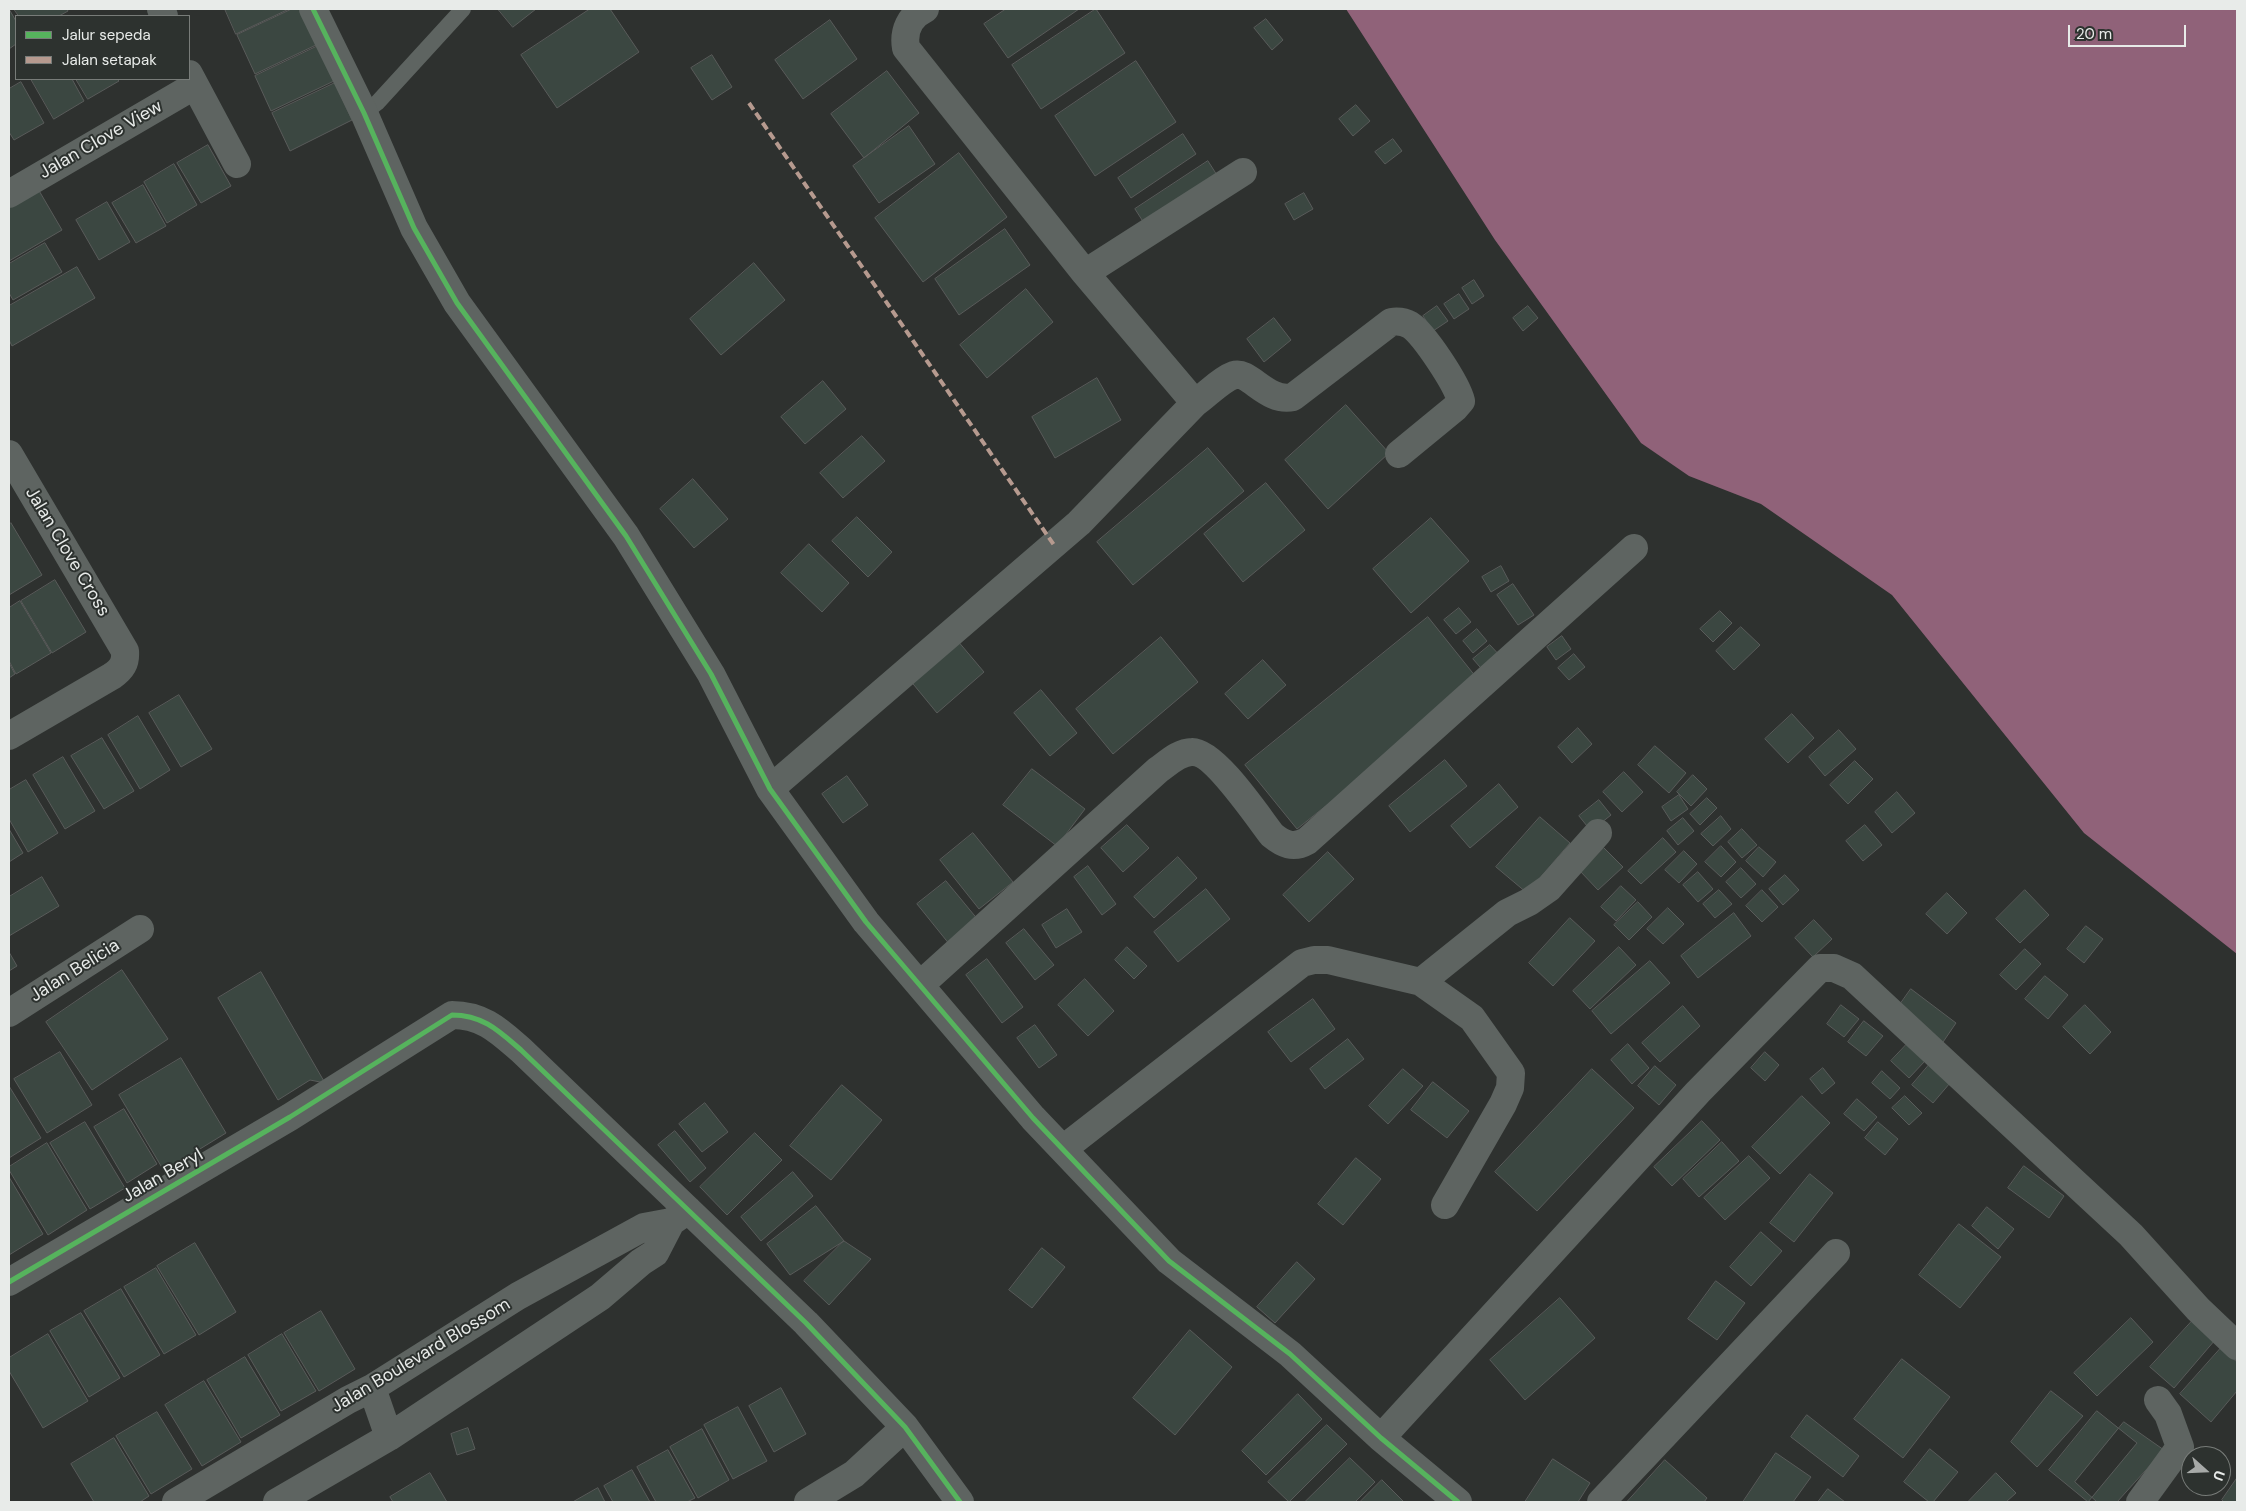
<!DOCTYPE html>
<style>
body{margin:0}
#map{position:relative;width:2246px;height:1511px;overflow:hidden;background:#2e312f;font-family:"DM Sans",sans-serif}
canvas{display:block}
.frame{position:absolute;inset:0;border:10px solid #e8ebe9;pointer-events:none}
.legend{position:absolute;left:15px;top:15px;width:175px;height:65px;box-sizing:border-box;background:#2d322f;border:1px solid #787c79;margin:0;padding:6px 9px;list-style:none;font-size:15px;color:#e8ebe9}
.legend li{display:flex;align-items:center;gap:10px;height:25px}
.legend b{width:25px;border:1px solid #787c79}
.north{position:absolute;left:2181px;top:1446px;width:50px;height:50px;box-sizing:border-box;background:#2d322f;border:1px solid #787c79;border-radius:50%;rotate:110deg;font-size:14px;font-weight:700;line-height:20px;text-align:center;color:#e8ebe9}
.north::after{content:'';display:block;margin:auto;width:18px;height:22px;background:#a7aaa8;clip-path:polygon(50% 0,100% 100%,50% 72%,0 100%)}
.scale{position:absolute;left:2068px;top:25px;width:118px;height:22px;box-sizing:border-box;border:2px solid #e8ebe9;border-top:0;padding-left:6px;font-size:15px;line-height:18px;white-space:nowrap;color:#e8ebe9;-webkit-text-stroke:4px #2d322f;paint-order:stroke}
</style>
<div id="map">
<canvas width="2246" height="1511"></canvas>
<div class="frame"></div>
<ul class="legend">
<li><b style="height:6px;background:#56b35d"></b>Jalur sepeda</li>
<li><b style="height:6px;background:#b69a8f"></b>Jalan setapak</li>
</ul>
<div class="north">U</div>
<div class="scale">20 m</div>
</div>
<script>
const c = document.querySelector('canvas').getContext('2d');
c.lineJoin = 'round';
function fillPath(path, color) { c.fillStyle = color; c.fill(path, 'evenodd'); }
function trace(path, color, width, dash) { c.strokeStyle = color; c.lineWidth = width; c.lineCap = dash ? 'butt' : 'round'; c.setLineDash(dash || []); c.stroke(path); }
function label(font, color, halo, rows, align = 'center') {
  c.font = font + ' "DM Sans",sans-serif'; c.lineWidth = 4; c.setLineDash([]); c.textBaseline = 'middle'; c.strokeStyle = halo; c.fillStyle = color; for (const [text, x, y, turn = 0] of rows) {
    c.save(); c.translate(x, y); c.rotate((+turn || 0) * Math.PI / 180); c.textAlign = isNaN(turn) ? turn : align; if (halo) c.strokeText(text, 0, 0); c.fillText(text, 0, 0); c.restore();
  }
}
fillPath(new Path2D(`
 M1346 9H2237V954L2084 833 1892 595 1761 504 1689 476 1641 443 1495 240Z`), '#906279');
const building = new Path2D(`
 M9 9 16 21V44L9 49Z
 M14 9H67L68 11 59 16H19Z
 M225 9H289L236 34Z
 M292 9H300L316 45 255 74 237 35Z
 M498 9H536L513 27Z
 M590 9H610L639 52 557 108 521 55Z
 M1006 9H1079L1008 58 984 24Z
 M1096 9 1125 53 1041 109 1012 65Z
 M1266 19 1283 40 1272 50 1254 28Z
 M830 20 857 59 803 99 775 60Z
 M318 46 334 81 271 111 255 76Z
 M712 55 732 87 712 100 691 68Z
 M1136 61 1176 122 1095 176 1055 116Z
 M887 71 919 113 864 158 831 114Z
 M31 79H72L84 101 54 119Z
 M76 79H117L119 81 88 99Z
 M21 82 44 123 14 140 9 132V89Z
 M335 83 352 120 290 151 272 113Z
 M1356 105 1370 121 1353 136 1339 119Z
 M909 126 935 164 879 203 853 166Z
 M1183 134 1196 154 1131 198 1118 178Z
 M1393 139 1402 151 1385 164 1375 152Z
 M208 145 231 186 201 203 177 163Z
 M959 153 1007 217 923 282 875 218Z
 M1208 161 1222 183 1149 231 1135 209Z
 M174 164 197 205 167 223 144 182Z
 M34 182 62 230 9 261V196Z
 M143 185 166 226 136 243 112 203Z
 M1304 193 1313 209 1294 220 1285 204Z
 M107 202 130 242 99 260 76 220Z
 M1005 229 1030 265 959 315 935 279Z
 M45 243 62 272 13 300 9 293V264Z
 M754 263 785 300 721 355 690 319Z
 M77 267 95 298 12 346 9 340V306Z
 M1474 280 1484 296 1472 304 1462 288Z
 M1026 289 1053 322 987 378 960 345Z
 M1459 294 1469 309 1454 319 1444 304Z
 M1437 306 1448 321 1433 331 1423 316Z
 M1528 306 1538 318 1523 331 1513 318Z
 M1274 318 1291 340 1264 362 1247 339Z
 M1097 378 1121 420 1055 458 1032 417Z
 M823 381 846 409 805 444 781 417Z
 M1346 405 1389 453 1328 509 1285 460Z
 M862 436 885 461 843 498 820 473Z
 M1208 448 1244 491 1133 585 1097 542Z
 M693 479 728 519 694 548 660 509Z
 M1266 483 1305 530 1243 582 1204 534Z
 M857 517 892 552 868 577 832 541Z
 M1431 518 1469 561 1411 613 1373 569Z
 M11 523 42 575 9 595V525Z
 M809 544 849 583 822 612 781 573Z
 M1501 566 1509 581 1491 592 1482 577Z
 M55 580 86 632 52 653 21 601Z
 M1513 584 1534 615 1518 625 1497 595Z
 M20 601 51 653 16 674 9 661V608Z
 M1459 608 1471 622 1456 634 1444 620Z
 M1720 611 1732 623 1713 642 1700 629Z
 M1428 617 1480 682 1297 829 1245 765Z
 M1741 627 1760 645 1734 670 1716 651Z
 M1477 629 1487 641 1473 653 1463 641Z
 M1562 636 1571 649 1556 660 1547 647Z
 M1161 637 1198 682 1113 754 1076 709Z
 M957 640 984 672 937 713 909 679Z
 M1490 645 1503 659 1486 674 1473 659Z
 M1574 654 1585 667 1569 680 1558 668Z
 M1263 660 1286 685 1248 719 1225 694Z
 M9 663 15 674 9 678Z
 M1041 690 1077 733 1050 756 1014 713Z
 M179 695 212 749 181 767 149 713Z
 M1792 714 1814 738 1788 763 1765 739Z
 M138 716 170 770 140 789 108 735Z
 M1578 728 1592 744 1572 763 1558 747Z
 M1839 730 1856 749 1825 776 1809 757Z
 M102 738 134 791 104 809 71 756Z
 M1655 746 1686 773 1669 793 1638 765Z
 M63 757 95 811 65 829 33 775Z
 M1445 760 1467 786 1410 832 1389 806Z
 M1855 761 1873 779 1848 804 1830 785Z
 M1032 769 1085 809 1057 846 1003 805Z
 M1624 772 1643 792 1622 812 1603 792Z
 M1693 775 1707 789 1691 806 1677 792Z
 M847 776 868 805 843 823 822 794Z
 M26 780 58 833 28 852 9 819V790Z
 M1499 784 1518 807 1470 848 1451 826Z
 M1897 792 1915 813 1892 833 1875 812Z
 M1679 795 1688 809 1671 821 1662 807Z
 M1707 798 1717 808 1700 825 1690 814Z
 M1599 800 1611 815 1591 831 1579 816Z
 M1721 816 1731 829 1713 846 1701 834Z
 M1540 817 1570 843 1527 893 1496 867Z
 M1683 818 1694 831 1678 845 1667 831Z
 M1127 825 1149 848 1123 872 1101 848Z
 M1865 825 1882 845 1863 861 1846 841Z
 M9 829 23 853 9 862Z
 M1742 829 1757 845 1742 858 1728 842Z
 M973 833 1013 882 979 909 940 860Z
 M1663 838 1676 852 1641 884 1628 871Z
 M1721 846 1736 862 1721 877 1705 862Z
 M1759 847 1776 862 1763 877 1746 861Z
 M1604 848 1623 867 1598 890 1580 871Z
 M1684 851 1697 864 1679 883 1665 870Z
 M1328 852 1354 879 1309 922 1283 895Z
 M1178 857 1197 878 1154 918 1134 897Z
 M1088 866 1116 904 1102 915 1074 877Z
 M1741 868 1756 884 1741 898 1726 882Z
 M1698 872 1713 889 1698 902 1683 885Z
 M1785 875 1799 890 1783 905 1769 889Z
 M42 877 59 906 9 936V897Z
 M946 881 979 921 950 945 917 904Z
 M1621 886 1636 900 1616 921 1601 907Z
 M1206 889 1230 919 1178 962 1154 932Z
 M1719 890 1732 904 1715 918 1703 904Z
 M1762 890 1778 907 1762 922 1746 906Z
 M2025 890 2049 915 2020 943 1996 919Z
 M1947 893 1967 913 1947 934 1926 914Z
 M1638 902 1652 917 1629 940 1614 925Z
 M1668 908 1684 924 1663 944 1647 929Z
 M1067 909 1082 932 1056 948 1042 925Z
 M1734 913 1751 936 1698 978 1681 956Z
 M1570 918 1595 941 1553 986 1529 963Z
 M1814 920 1832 939 1813 957 1795 938Z
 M2086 926 2103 939 2084 963 2067 949Z
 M1024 929 1054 965 1035 980 1006 943Z
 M1127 947 1147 966 1134 979 1115 960Z
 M1619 947 1636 965 1590 1009 1573 991Z
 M2025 949 2041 964 2016 990 2000 975Z
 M9 952 17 966 9 971Z
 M987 959 1023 1007 1002 1023 966 975Z
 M1650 961 1670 983 1611 1034 1592 1011Z
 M122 970 168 1039 92 1090 46 1022Z
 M261 972 325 1083 310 1080 278 1100 218 998Z
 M2045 976 2068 995 2048 1019 2025 999Z
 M1085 979 1114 1011 1088 1036 1058 1005Z
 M1911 989 1956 1023 1941 1045 1894 1013Z
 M1313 999 1335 1029 1291 1062 1268 1032Z
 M1841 1005 1859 1019 1844 1037 1827 1024Z
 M2085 1005 2111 1032 2090 1054 2063 1027Z
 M1683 1006 1700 1026 1660 1062 1642 1043Z
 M1864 1021 1883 1036 1866 1056 1848 1042Z
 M1035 1025 1057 1055 1039 1068 1017 1038Z
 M1348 1039 1364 1059 1325 1089 1310 1069Z
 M1628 1044 1649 1068 1632 1084 1611 1060Z
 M1907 1044 1925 1061 1909 1078 1891 1061Z
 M60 1052 92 1105 47 1133 14 1079Z
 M1765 1052 1779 1065 1765 1081 1751 1068Z
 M181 1058 226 1133 164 1171 119 1095Z
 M1929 1065 1950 1083 1933 1103 1912 1085Z
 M1655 1066 1676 1085 1659 1105 1638 1086Z
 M1823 1068 1835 1083 1822 1094 1810 1079Z
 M1403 1069 1423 1086 1388 1124 1369 1106Z
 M1592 1069 1634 1108 1537 1211 1495 1172Z
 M1882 1071 1900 1088 1890 1099 1872 1083Z
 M1433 1082 1469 1111 1447 1138 1411 1110Z
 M842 1085 882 1120 831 1180 790 1146Z
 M9 1086 41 1138 9 1158Z
 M1802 1096 1830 1123 1780 1174 1752 1147Z
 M1905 1096 1922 1113 1909 1125 1892 1108Z
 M1857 1099 1877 1117 1864 1131 1844 1114Z
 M705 1103 728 1132 702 1152 679 1124Z
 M124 1109 157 1164 127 1183 94 1127Z
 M1702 1121 1720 1140 1672 1186 1654 1167Z
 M85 1122 125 1188 90 1209 50 1143Z
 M1878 1122 1898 1139 1885 1155 1865 1138Z
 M675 1131 706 1168 690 1182 658 1145Z
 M755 1133 782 1160 727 1215 700 1187Z
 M1722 1142 1739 1161 1699 1197 1683 1179Z
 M47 1143 87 1210 48 1235 9 1170V1167Z
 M1749 1156 1770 1178 1725 1220 1704 1198Z
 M1356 1158 1381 1179 1343 1225 1318 1204Z
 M2024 1166 2064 1196 2049 1218 2008 1188Z
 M793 1172 813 1196 761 1241 741 1217Z
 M1810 1174 1833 1193 1794 1242 1770 1223Z
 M9 1177 43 1234 9 1255Z
 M816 1206 844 1241 790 1275 767 1244Z
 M1987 1207 2014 1229 1998 1249 1972 1226Z
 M1959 1224 2001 1257 1960 1308 1919 1275Z
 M1761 1232 1782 1251 1751 1286 1730 1267Z
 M844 1241 871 1259 829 1305 804 1281Z
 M195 1243 236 1312 199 1335 157 1266Z
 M1042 1248 1065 1267 1032 1308 1009 1290Z
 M1297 1262 1315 1279 1275 1323 1257 1307Z
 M156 1268 196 1335 164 1354 124 1287Z
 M1716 1281 1745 1303 1717 1340 1688 1319Z
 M121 1289 160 1355 124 1377 84 1311Z
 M1560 1298 1595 1338 1525 1400 1490 1360Z
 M321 1311 355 1369 319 1391 284 1333Z
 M81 1313 120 1378 89 1397 50 1331Z
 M2131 1318 2153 1342 2097 1396 2074 1373Z
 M2194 1319 2215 1340 2174 1388 2150 1367Z
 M1190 1330 1232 1367 1175 1435 1133 1398Z
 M48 1334 88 1401 43 1428 9 1371V1358Z
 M282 1334 316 1391 281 1411 248 1355Z
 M2221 1348 2237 1362V1391L2211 1422 2180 1394Z
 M245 1357 280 1415 241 1438 207 1380Z
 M1902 1359 1950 1397 1903 1458 1854 1419Z
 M204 1381 241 1442 202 1466 165 1405Z
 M781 1388 806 1434 774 1452 749 1406Z
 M2051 1391 2083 1416 2037 1467 2011 1442Z
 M1298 1394 1322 1419 1266 1475 1242 1451Z
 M738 1407 767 1461 733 1479 704 1425Z
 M2097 1411 2137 1443 2088 1502 2049 1470Z
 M157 1412 192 1469 151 1494 116 1436Z
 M1807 1415 1859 1456 1843 1477 1791 1437Z
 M2124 1422 2164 1450 2117 1502H2097L2075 1482Z
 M1327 1425 1347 1444 1289 1502 1268 1482Z
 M468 1428 475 1449 457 1455 451 1434Z
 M702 1429 729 1480 698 1498 670 1447Z
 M114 1438 149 1496 140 1502H94L71 1464Z
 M1930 1449 1958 1472 1933 1502H1929L1904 1482Z
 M668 1450 695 1498 687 1502H656L637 1467Z
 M1776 1453 1811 1477 1793 1502H1743Z
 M1350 1458 1375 1482 1355 1502H1305Z
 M1553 1459 1590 1483 1578 1502H1525Z
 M1665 1460 1707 1498 1704 1502H1627Z
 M632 1470 650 1502H613L604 1486Z
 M430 1473 447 1502H393L390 1497Z
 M1996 1473 2016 1493 2006 1502H1968Z
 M2237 1478V1502H2224L2222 1500Z
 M1382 1480 1404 1502H1360Z
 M598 1488 605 1502H573Z
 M1828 1489 1845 1502H1818Z`);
fillPath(building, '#3b4741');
trace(building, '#595b5a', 1);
trace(new Path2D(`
 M364 113 377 103 463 9`), '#5e6461', 16);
trace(new Path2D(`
 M161 9 164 16
 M313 9 364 113 414 228 457 303 626 536 711 674 770 789 866 922 1033 1118 1169 1261 1290 1354 1381 1438 1458 1502
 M925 9C910 16 903 31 906 48L1085 273
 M189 74 237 164
 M9 194 194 86
 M1195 403C1207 395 1220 380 1234 375 1249 370 1267 403 1293 397L1391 322C1398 321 1403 321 1410 325 1424 334 1457 384 1461 401L1455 408 1399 454
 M9 454 125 651C126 663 122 669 112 676L9 736
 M770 789 1079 523 1195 403 1085 273 1243 172
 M1421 982 1507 913 1529 902 1549 888 1598 833
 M920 985 1158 770C1168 763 1179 752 1192 752 1214 751 1258 817 1272 835 1283 844 1293 849 1307 841L1634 548
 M9 1013 140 929
 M1063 1149 1302 963 1314 960H1328L1421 982 1472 1018 1511 1073 1510 1088 1503 1104 1445 1205
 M9 1282 290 1117 452 1015C483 1015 499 1031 521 1050L806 1323 905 1427 960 1502
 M372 1388 389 1437
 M1381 1438 1698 1092 1820 968H1834L1852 976 2131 1235 2198 1309 2237 1346
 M176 1502 348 1400 372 1388 518 1296 644 1227 671 1222 688 1210
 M277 1502 389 1437 600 1297 641 1262 655 1253 671 1222
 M808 1502 854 1474 905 1427
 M1601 1502 1836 1253
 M2140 1502 2180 1447 2168 1414 2158 1400`), '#5e6461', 28);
trace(new Path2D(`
 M749 103 1054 545`), '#b69a8f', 4, [8, 4]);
trace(new Path2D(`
 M313 9 364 113 414 228 457 303 626 536 711 674 770 789 866 922 1033 1118 1169 1261 1290 1354 1381 1438 1458 1502
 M9 1282 290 1117 452 1015C483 1015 499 1031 521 1050L806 1323 905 1427 960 1502`), '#56b35d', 5);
label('18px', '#e8ebe9', '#2d322f', [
 ["Jalan Clove View",101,140,-30],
 ["Jalan Clove Cross",67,552,59],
 ["Jalan Belicia",75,971,-32],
 ["Jalan Beryl",163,1176,-30],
 ["Jalan Boulevard Blossom",421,1356,-31]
]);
</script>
